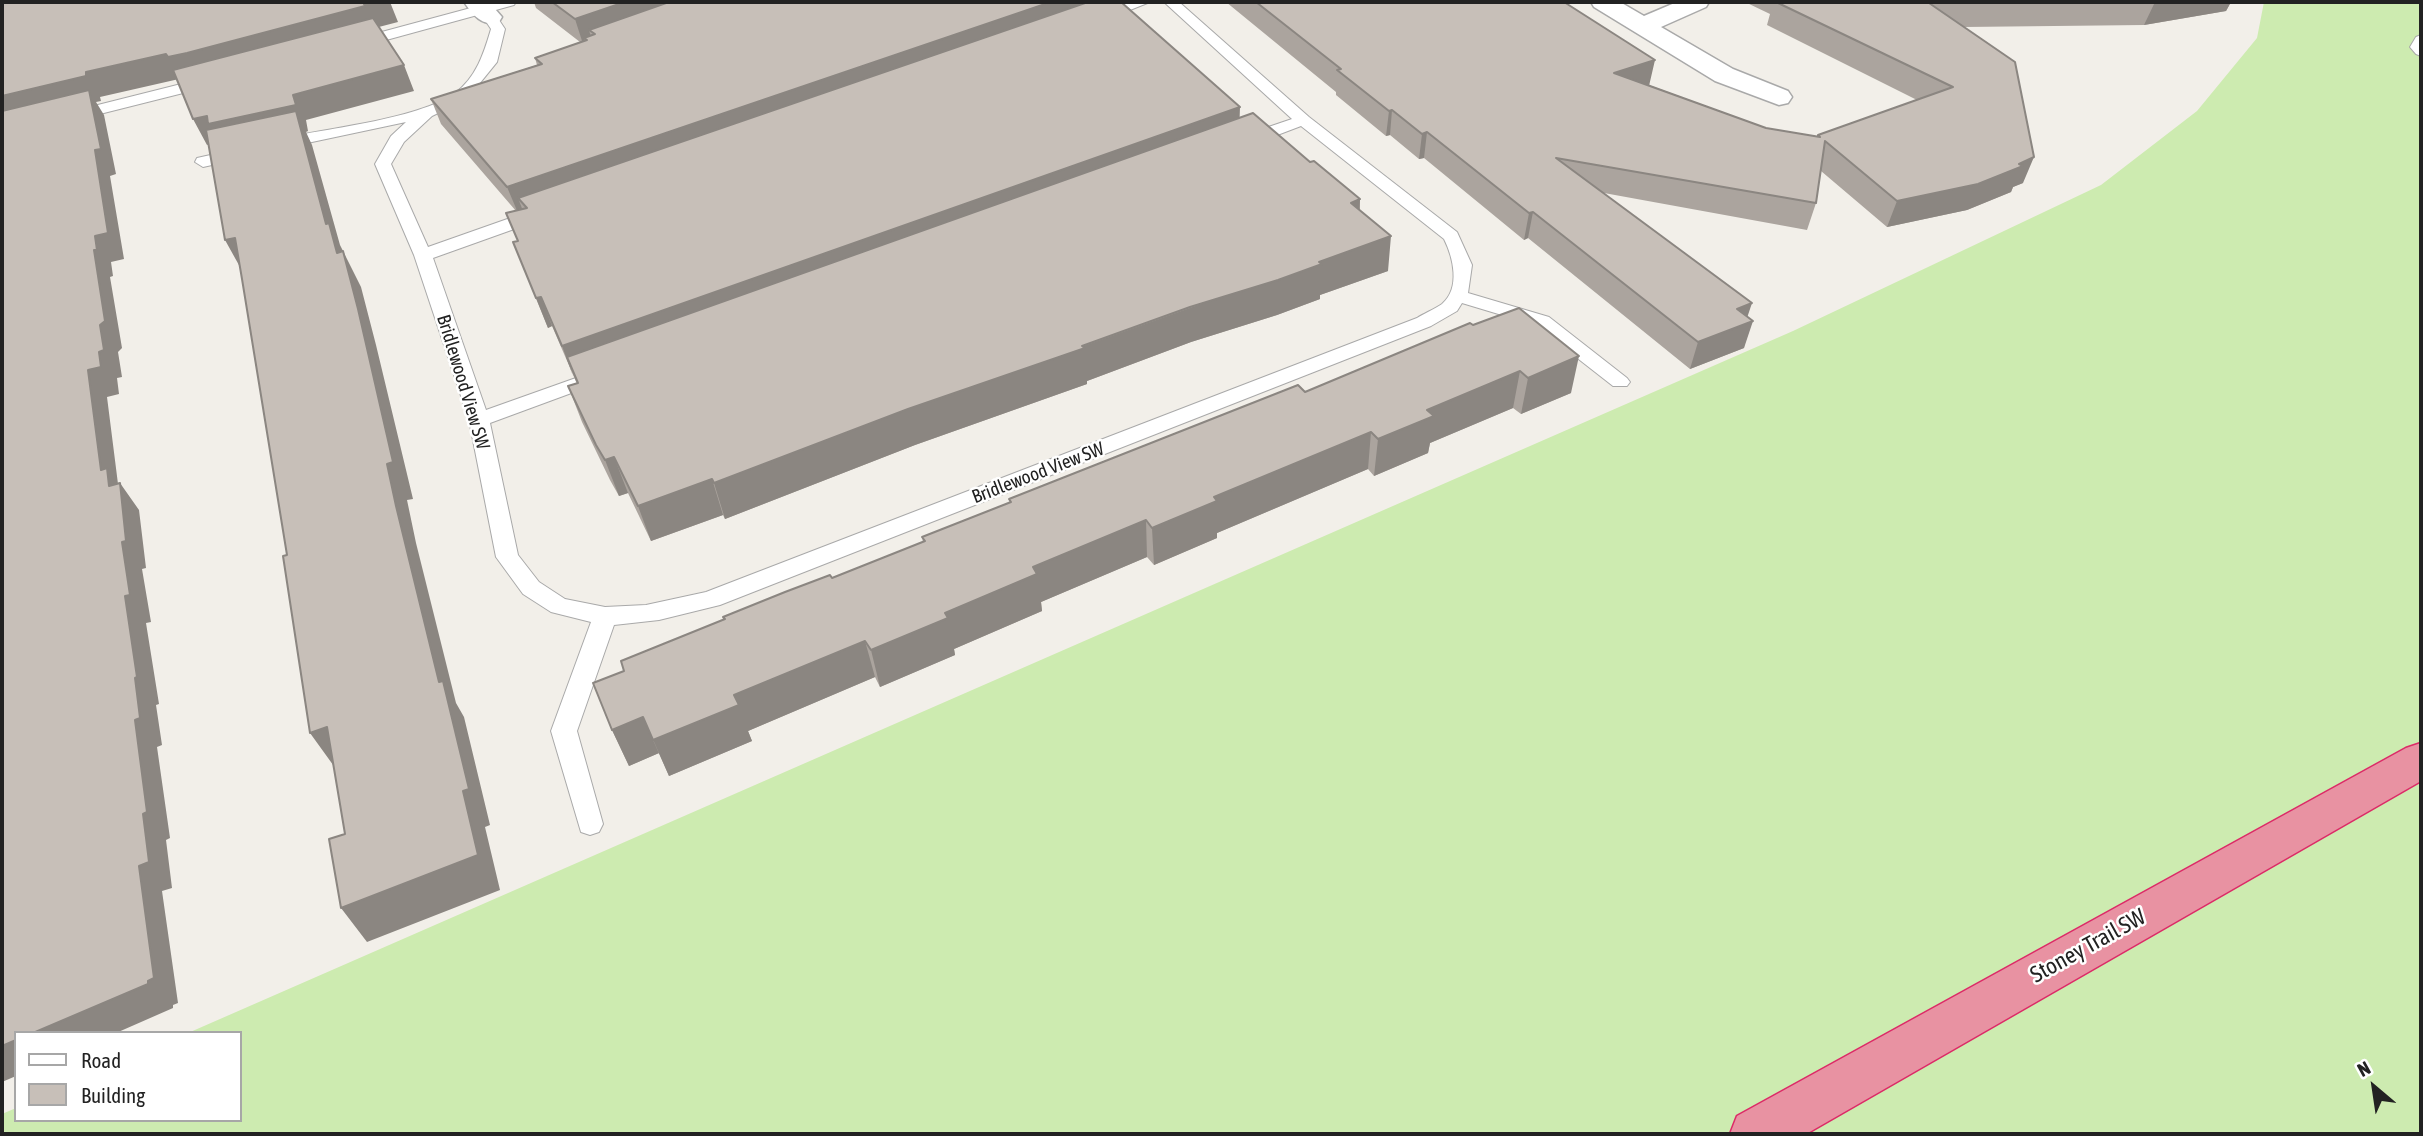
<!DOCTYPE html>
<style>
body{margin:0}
#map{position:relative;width:2423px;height:1136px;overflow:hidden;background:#f2efe9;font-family:"Asap Condensed",sans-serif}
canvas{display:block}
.frame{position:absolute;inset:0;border:4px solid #222;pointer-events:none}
.legend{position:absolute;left:14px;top:1031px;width:228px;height:91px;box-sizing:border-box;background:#fff;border:2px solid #a7a7a7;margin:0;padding:9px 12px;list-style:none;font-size:21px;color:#222}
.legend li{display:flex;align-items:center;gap:14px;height:35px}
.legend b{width:35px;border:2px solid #a7a7a7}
.north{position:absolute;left:2339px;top:1052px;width:70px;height:70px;-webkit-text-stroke:5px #fff;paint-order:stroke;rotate:331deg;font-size:19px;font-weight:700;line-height:28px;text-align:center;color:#222}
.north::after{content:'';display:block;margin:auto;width:24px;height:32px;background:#222;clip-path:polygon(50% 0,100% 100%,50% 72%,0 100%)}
</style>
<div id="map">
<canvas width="2423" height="1136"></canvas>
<div class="frame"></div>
<ul class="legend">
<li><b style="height:9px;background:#fff"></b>Road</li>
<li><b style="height:19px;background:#c7bfb8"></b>Building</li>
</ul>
<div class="north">N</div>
</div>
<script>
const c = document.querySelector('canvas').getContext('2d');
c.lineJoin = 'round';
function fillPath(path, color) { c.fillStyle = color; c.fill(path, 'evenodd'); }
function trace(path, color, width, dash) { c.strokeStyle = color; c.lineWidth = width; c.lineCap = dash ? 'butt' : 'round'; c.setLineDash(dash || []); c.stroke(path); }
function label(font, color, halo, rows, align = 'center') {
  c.font = font + ' "Asap Condensed",sans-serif'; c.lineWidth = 5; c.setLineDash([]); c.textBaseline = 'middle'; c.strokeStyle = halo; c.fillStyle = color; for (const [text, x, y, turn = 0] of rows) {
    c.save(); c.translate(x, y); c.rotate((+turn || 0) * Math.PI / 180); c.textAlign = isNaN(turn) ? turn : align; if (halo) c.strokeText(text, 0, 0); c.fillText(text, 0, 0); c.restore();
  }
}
fillPath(new Path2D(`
 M2264 2H2421V1134H2V1114L16 1108V1120H240V1033H188L1793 331 2101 185 2197 111 2257 38Z`), '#cdebb0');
const lane = new Path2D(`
 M493 2H516L514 5 357 48 349 43 352 40Z
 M1130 2H1150L1105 20H1095L1093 17Z
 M1164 2H1179L1309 117 1457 232 1472 265 1468 293 1549 317 1627 378 1630 382 1627 386H1613L1535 325 1462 303 1457 311 1431 326 720 605 659 620 614 625 577 731 603 824 599 832 590 835 581 832 551 731 591 622 551 612 523 594 496 557 469 420 414 255 375 164 391 136 406 122 279 149 273 148 271 144 273 140C321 129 417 120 455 93 476 78 484 53 491 29L483 17 485 14H495L505 29 497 62 467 99 432 116 404 142 391 164 428 247 533 210H545L548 214 545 218 433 258 486 410 590 373H604L607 377 604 381 490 423 518 555 539 582 565 599 605 607 646 605 706 592 1417 318C1425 313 1435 309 1442 304 1461 288 1453 257 1444 239L1301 126 1251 145H1239L1237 141 1239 137 1292 119Z
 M2421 35V56L2416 54 2410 47 2416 37Z
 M209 77 215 79 217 82 215 85 72 121 64 116 66 113Z
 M242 148 248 149 250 153 248 157 203 167 195 162 197 158Z`);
const street = new Path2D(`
 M464 2H489L502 17 499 22C482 27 473 15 464 2Z
 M1591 2H1620L1644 16 1677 2H1709L1706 7 1661 27 1733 69 1788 91 1792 97 1788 103 1779 105 1715 81 1594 7Z`);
const highway = new Path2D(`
 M2421 743V781L1806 1134H1730L1737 1116 2406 748Z`);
trace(lane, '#a9a9a9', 2);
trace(street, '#a9a9a9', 3);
trace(highway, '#dc2a67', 3);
fillPath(lane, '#fff');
fillPath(street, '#fff');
fillPath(highway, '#e892a2');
fillPath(new Path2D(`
 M534 2H1121L1240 118 1310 162 1360 199V210L1388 271 1320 295V299L1277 315 1191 342 1087 381V384L915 445 725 519 723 515 651 541 628 493 619 496 610 480 582 422 568 386 577 384 552 326 548 328 513 242 517 241 516 211 441 124 431 99 537 65 535 58 580 42 536 8Z
 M1226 2H1564L1649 85 1766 128 1817 137 1818 135 1917 100 1767 25 1770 14 1745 2H2231L2226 11 2144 25 1964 27 2023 183 2013 187 2011 192 1967 210 1887 227 1821 171 1816 203 1807 230 1604 193 1748 317 1744 348 1690 369 1528 238 1524 240 1424 158 1419 159 1390 135 1386 136 1336 95V92Z
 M1470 323 1571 393 1521 414 1513 408 1430 443 1428 453 1374 476 1368 469 1217 533V538L1154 565 1147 557 1041 602 1042 611 954 649 955 655 880 687 875 677 748 731 752 741 669 776 659 753 629 766 612 730 624 671 724 620 723 617 832 578 923 542 922 537 1010 502 1009 499 1305 392Z`), '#aba49e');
fillPath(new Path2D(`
 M373 2H390L398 22 179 79 100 97 101 101 96 102 104 115 116 174 110 176 124 259 111 262 113 276 110 277 122 348 118 352 122 377 117 378 119 394 107 397 118 484 120 483 139 510 146 568 142 569 151 622 146 623 159 704 156 705 162 745 157 747 170 838 166 840 172 888 162 891 178 1003 173 1005V1008L116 1033H33L139 866 143 814 135 720 109 486 101 470 2 125V96L86 72Z
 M625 2H701L595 34 589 30 592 41 587 40 584 38 586 43 583 44 575 19Z
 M1051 2H1101L527 208 518 198 523 211 518 213 507 187Z
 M2155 2H2231L2226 11 2144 25Z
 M1655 60 1649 86 1614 73Z
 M404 65 414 91 306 120 308 131 306 132 312 145 340 245 361 287 376 345 413 499 407 500 416 543 456 703 464 717 490 825 485 827 500 890 367 942 341 908 439 682 218 142 207 145 193 119Z
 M1240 107 1239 135 567 357 573 376 562 346Z
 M1392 110 1390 135 1386 136 1389 111Z
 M1427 132 1424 158 1419 159 1422 134Z
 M2034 157 2023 183 2013 187 2011 192 1967 210 1887 227 1897 201 2019 164Z
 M1360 199 1358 233 1351 203Z
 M1533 212 1528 238 1524 240 1529 213Z
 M1391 236 1388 271 1320 295V299L1277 315 1191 342 1087 381V384L915 445 725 519 714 483 908 409Z
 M235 238 245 276 225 240Z
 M541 297 552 326 548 328 536 298Z
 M1752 303 1745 324 1753 321 1744 348 1690 369 1698 342 1737 309Z
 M1579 356 1571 393 1521 414 1528 378Z
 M1520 371 1513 408 1430 443 1428 453 1374 476 1378 439 1427 410Z
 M1371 432 1368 469 1217 533V538L1154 565 1152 528 1214 497Z
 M614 457 628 493 619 496 605 460Z
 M712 479 723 515 651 541 638 506Z
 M1146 520 1147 557 1041 602 1042 611 954 649 955 655 880 687 871 650 1033 567Z
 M865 641 875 677 748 731 752 741 669 776 653 740 734 695Z
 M643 717 659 753 629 766 612 730Z
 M327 727 336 769 310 733Z
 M16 1040V1076L2 1082V1046Z`), '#8b8681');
const building = new Path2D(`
 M2 2H373L364 4 365 6 187 53 168 57 166 54 86 72V76L2 96Z
 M552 2H625L575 19Z
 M669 2H1051L507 187 431 99 542 64 535 58 587 40 584 38 595 34 589 30Z
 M1088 2H1121L1240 107 562 346 541 297 536 298 513 242 518 241 506 213 527 208 518 198Z
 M1256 2H1564L1655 60 1614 73 1766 128 1820 137 1818 135 1953 87 1776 2H2047L1929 3 2015 62 2034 157 2019 164 2023 166 1978 184 1897 201 1825 141 1816 203 1556 158 1752 303 1737 309 1753 321 1698 342 1533 212 1529 213 1427 132 1422 134 1392 110 1389 111 1337 70 1341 69Z
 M373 18 404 65 293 95 296 105 208 124 207 116 193 119 173 70Z
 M89 90 101 149 95 150 108 233 95 236 97 250H94L105 321 100 325 104 350 99 352 101 367 88 370 101 470 107 468 109 486 120 483 126 541 122 542 130 595 125 596 137 677 135 678 140 718 135 720 147 812 143 814 149 862 139 866 154 978 148 981V984L33 1033H16V1040L2 1046V111Z
 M296 111 326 224 329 223 337 253 343 251 358 309 393 462 387 464 396 506 439 682 443 681 469 789 463 791 478 855 341 908 329 839 345 834 327 727 310 733 283 556 287 555 242 279 235 238 225 240 206 130Z
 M1253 113 1310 162 1314 161 1360 199 1351 203 1391 236 1319 262 1322 264 1278 280 1190 307 1082 346 1085 348 908 409 714 483 712 479 638 506 614 457 605 460 596 445 568 386 578 383 567 357Z
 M1519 308 1579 356 1528 378 1520 371 1427 410 1434 416 1378 439 1371 432 1214 497 1217 501 1152 528 1146 520 1033 567 1037 574 945 613 948 618 871 650 865 641 734 695 739 705 653 740 643 717 612 730 593 683 624 671 621 661 725 619 723 617 785 592 830 575 832 578 925 541 922 537 1011 502 1009 499 1298 385 1305 392 1470 323 1473 325Z`);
fillPath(building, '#c7bfb8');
trace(building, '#8b8681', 2);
label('19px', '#222', '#fff', [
 ["Bridlewood View SW",463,382,73],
 ["Bridlewood View SW",1038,473,-21]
]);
label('23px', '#222', '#fff', [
 ["Stoney Trail SW",2088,946,-29]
]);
</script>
